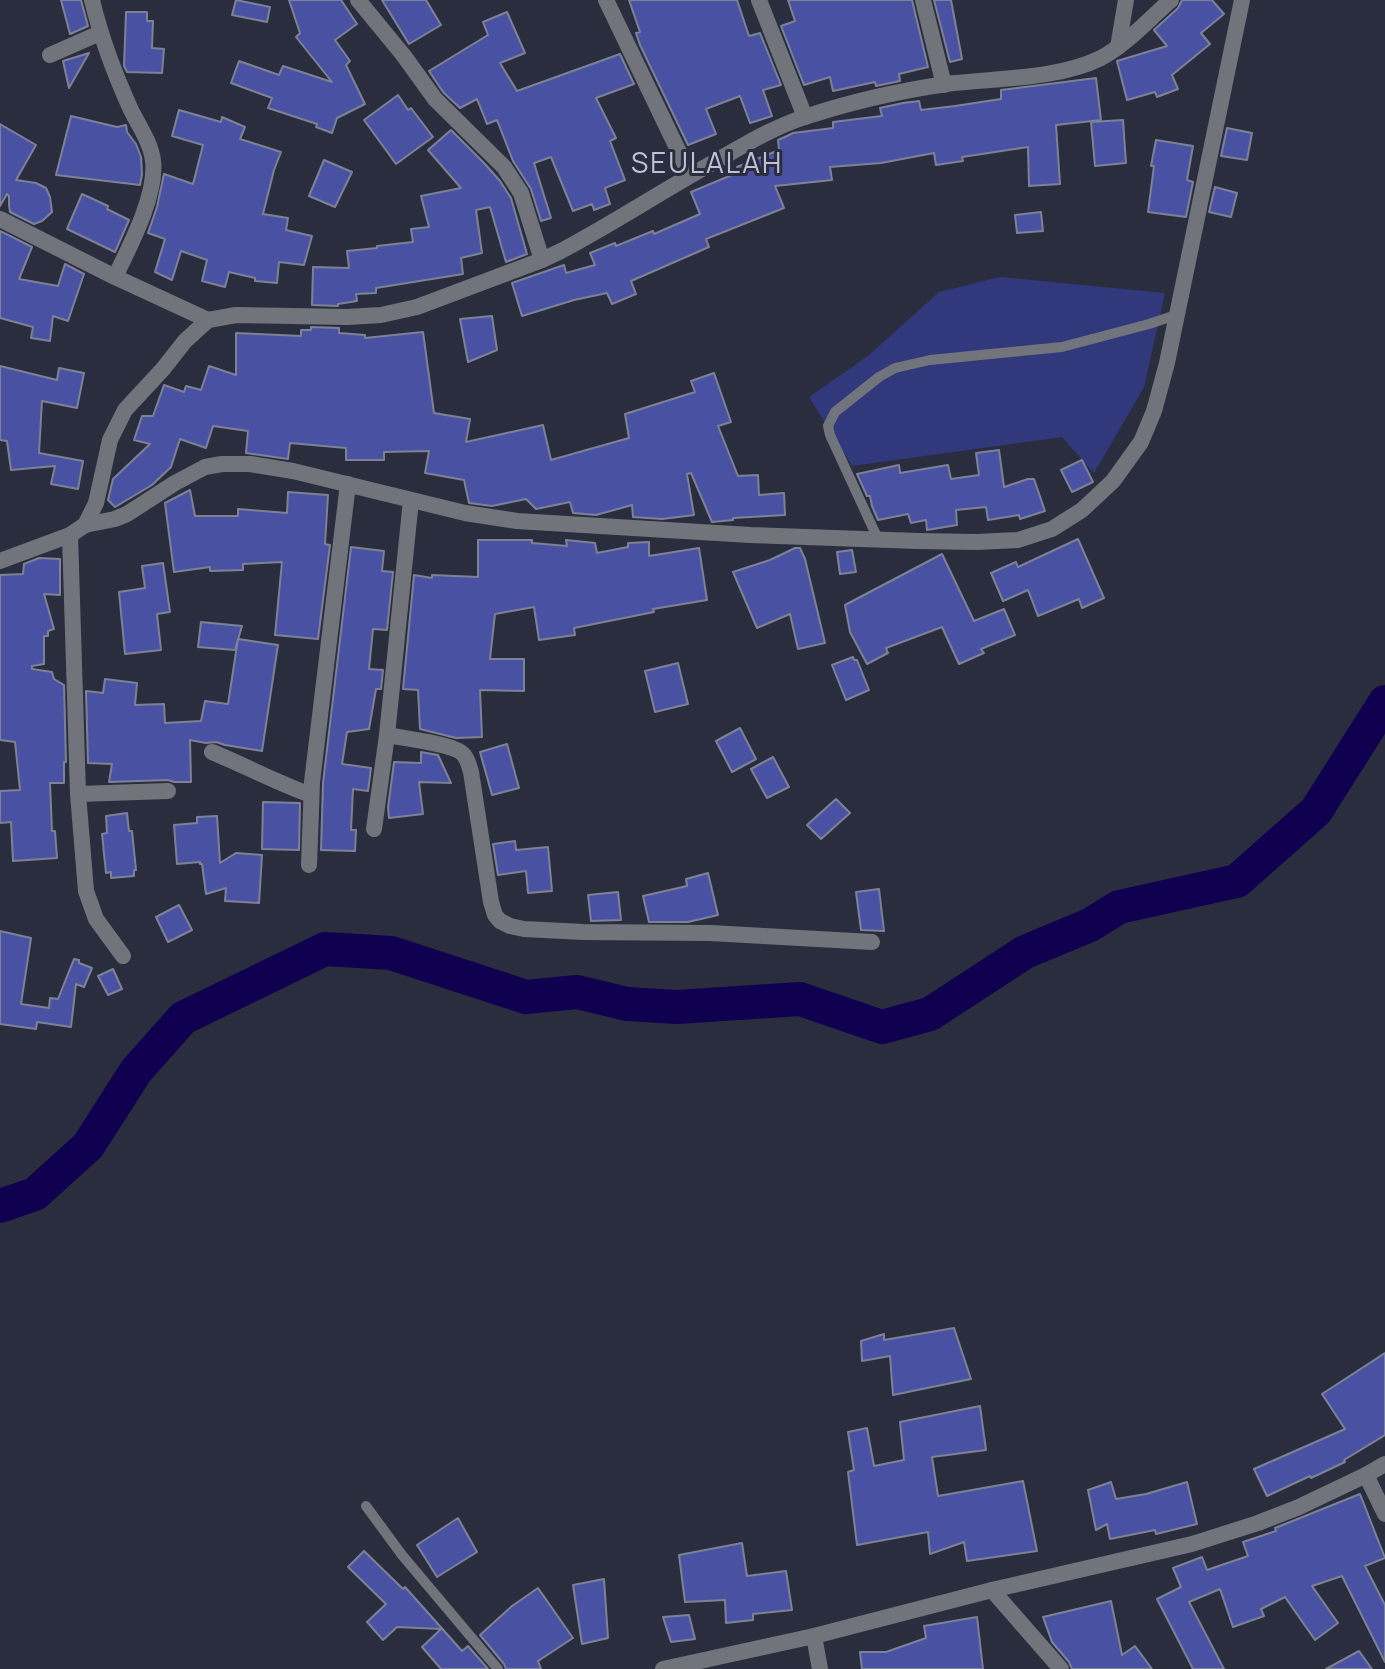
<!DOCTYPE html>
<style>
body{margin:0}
canvas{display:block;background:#2a2d3d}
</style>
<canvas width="1385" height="1669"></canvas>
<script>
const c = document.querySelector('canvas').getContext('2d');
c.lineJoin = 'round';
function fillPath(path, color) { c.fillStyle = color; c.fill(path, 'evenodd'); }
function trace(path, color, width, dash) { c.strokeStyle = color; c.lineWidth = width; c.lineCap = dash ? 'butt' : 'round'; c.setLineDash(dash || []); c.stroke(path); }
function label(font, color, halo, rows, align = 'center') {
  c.font = font + ' Manrope,sans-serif'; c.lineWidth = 6; c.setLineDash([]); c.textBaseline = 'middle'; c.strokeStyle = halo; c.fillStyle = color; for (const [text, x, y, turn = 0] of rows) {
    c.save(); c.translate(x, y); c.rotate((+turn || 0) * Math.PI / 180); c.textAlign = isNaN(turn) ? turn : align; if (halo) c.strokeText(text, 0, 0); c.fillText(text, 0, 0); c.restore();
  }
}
fillPath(new Path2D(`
 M1000 277 1165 293 1144 387 1094 473 1062 437 852 466 809 397 868 356 939 292Z`), '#32387c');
trace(new Path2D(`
 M0 1206 35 1194 88 1146 136 1071 183 1018 325 949 391 953 526 997 577 992 627 1004 677 1007 800 999 882 1027 930 1014 1025 952 1090 925 1119 907 1237 881 1316 811 1385 702`), '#100150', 34);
const building = new Path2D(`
 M61 0H81L88 26 70 34Z
 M236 0 270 7 267 22 232 15Z
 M289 0H341L357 24 335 40 350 61 346 65 365 104 337 118 332 133 316 127 317 124 268 108 272 98 231 83 239 61 279 75 283 66 332 82 296 37 300 33Z
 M382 0H426L441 25 409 44Z
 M629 0H737L749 36 760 33 781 85 763 90 772 116 750 123 740 96 706 109 716 134 688 145 640 45 636 33 640 32Z
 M788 0H912L928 67 899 74 900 81 876 86 875 82 833 91 830 77 804 85 781 26 795 21Z
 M934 0H951L962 59 950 62Z
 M1182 0H1212L1224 14 1201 33 1210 44 1172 75 1178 89 1157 97 1155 92 1127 100 1117 61 1167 46 1154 30 1178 8Z
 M126 12H147V21H153L152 48 164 49 162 73 127 72 124 66Z
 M507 12 525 53 500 63 517 91 620 54 634 84 596 98 616 138 610 141 625 180 605 188 610 204 594 210 592 204 573 211 551 157 534 163 551 218 541 221 531 189 513 161 497 120 487 124 477 99 460 108 443 92 429 71 488 35 483 22Z
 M89 53 69 88 63 61Z
 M1096 78 1101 120 1056 125 1060 184 1029 186 1028 147 962 157 963 161 936 165 934 153 881 163 830 167 832 180 775 186 784 208 706 239 709 247 631 281 636 294 612 304 607 293 574 300 522 316 512 283 564 265 566 273 595 265 590 253 615 243 616 246 653 231 654 234 700 214 691 192 739 172 737 167 779 150 778 140 787 136 793 133 833 128V122L882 116 880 108 903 103 919 101 921 110 955 106 1001 99V90Z
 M398 95 408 110 411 108 433 137 396 164 364 120Z
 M179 110 221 122 222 117 245 127 240 139 281 152 274 170 263 214 288 218 286 230 312 236 304 265 279 262 277 283 255 281V278L229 272 225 287 202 281 207 260 181 251 172 280 155 272 165 239 148 233 157 207 164 174 193 184 203 145 172 136Z
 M71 116 117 127 126 125 127 132 136 144 141 157 142 174 140 185 56 175Z
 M1123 120 1126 163 1095 166 1091 122Z
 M0 124 36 145 16 180 36 183 46 188 50 197 52 212 42 221 34 224 10 212 9 205V196L7 194 0 206Z
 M1227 128 1252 133 1247 160 1221 156Z
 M451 130 485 164 500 181 511 198 527 254 506 262 490 207 476 210 482 253 461 258 463 274 376 288V293L356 294 357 301 338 304V306L312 305 313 267 349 268 347 251 377 248V246L413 242 411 229 429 227 421 196 461 188 428 150Z
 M1156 140 1193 146 1187 180 1193 182 1186 217 1148 212 1154 166H1151Z
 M324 160 352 172 335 207 309 196Z
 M1215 187 1237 193 1231 217 1209 212Z
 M82 194 108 206 107 209 129 220 115 252 67 229Z
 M1041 212 1043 231 1017 233 1015 215Z
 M0 231 32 247 19 279 58 286 65 264 84 274 68 321 53 316 50 341 31 338 33 327 0 318Z
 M492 316 497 350 468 362 460 319Z
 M311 327 339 328V333L365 335V338L423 332 434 413 470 419 466 442 543 425 551 460 629 438 625 414 695 392 691 381 714 373 731 422 718 426 738 476 758 475 759 495 784 493 785 515 733 518V520L712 522 691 473 687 474 694 515 662 519 633 517 632 505 596 515 573 513 570 502 536 509 526 499 492 506 469 503 464 480 425 473 429 451 384 452V460H346V448L290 443 288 459 246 453 248 431 213 426 206 448 180 439 171 467 152 485 115 507 108 500 113 479 150 444 134 440 142 416H153L164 385 184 392 186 386 201 390 209 366 236 375V333L301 336V330H311Z
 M0 366 57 380 59 368 84 373 77 408 42 401 39 453 83 461 78 489 51 484 55 466 11 470 7 441 0 440Z
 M999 450 1004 487 1028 479H1034L1045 511 1020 519 1019 515 988 520 986 507 956 510 957 525 927 530 926 520 911 523 908 514 878 520 872 506 870 496H867L857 474 899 465 900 473 948 465 951 479 979 475 976 453Z
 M1082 460 1093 482 1072 492 1061 470Z
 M190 490 195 516H238V509L287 513 288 492 328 495 325 544 330 545 318 639 275 635 282 562 243 564V570L210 571V567L174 572 165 503Z
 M1078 539 1104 598 1082 608 1079 599 1038 616 1028 590 1003 601 991 573 1016 562 1018 567Z
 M478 540H532V543L567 546 566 540 595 543 597 553 628 547V543L649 542V556L699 548 707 600 653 609 654 612 574 628 575 635 539 640 534 607 495 614 490 659H524V691L480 690 482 737 456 738 420 729 418 690 403 689 414 575 432 578V575L478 577Z
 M351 547 384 551 382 571 393 572 387 630 373 629 369 669 383 670 381 689H376L369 729 347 732 342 764 371 768 368 791 353 789 351 830H356L355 851 321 850 323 783Z
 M795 548H800L805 559 825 643 798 649 790 614 757 628 733 572 770 560Z
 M852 550 856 572 840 574 837 552Z
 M942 554 974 621 1004 609 1015 635 981 649 984 653 959 664 942 627 886 648 888 653 867 664 850 632 845 605Z
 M39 558 60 559V595L44 594 54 629 48 631V636H44V664L32 666V669L52 672 54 679 64 685 66 762H64V783H50L52 831H55L57 858 13 861 11 822 0 823V791L20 790 15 742 0 740V575L23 574 24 564Z
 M163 563 170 612 157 614 161 650 125 654 119 592 145 588 142 566Z
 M201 622 242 626 235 650 198 647Z
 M238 639 278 645 262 751 225 745 216 742 206 743 190 740 191 782H174L168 780 109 782 112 764 88 763 86 691 103 693 105 679 137 683 135 705 164 704 165 723 201 721 205 701 228 704Z
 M853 657 854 660H857L869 690 846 700 832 665Z
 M678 663 688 704 655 712 645 671Z
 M740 728 756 759 732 772 716 741Z
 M507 744 519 788 492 795 480 752Z
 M421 752 438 755 451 783 419 782 423 814 389 818 388 808 394 762 421 763Z
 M773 757 789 787 767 798 751 769Z
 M836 799 850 813 821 839 807 825Z
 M263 802 300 803 299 850 262 849Z
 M127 813 129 831H132L136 870H134V876L111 878V872L106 873 102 834 107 833 106 816Z
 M217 816 220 863 236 853 262 855 259 903 225 901 226 888 206 894 202 864H200V862L177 864 174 825 197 823V817Z
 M515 841 516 850 548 847 552 891 528 893 526 871 498 875 493 844Z
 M708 873 718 915 688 922H649L643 896 687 886 686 879Z
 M879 889 884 931 861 930 856 892Z
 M618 892 621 920 591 921 588 895Z
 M179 905 192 930 168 942 156 917Z
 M0 931 31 938 21 1004 49 1008 50 998 58 999 74 959 79 960V963L92 968 84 987 76 984 71 1027 37 1022 36 1029 0 1024Z
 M113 969 122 989 108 995 98 976Z
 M954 1328 971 1379 893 1395 890 1356 862 1361 861 1341 884 1334V1340Z
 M1385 1353V1435L1344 1460 1345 1462 1311 1478 1310 1476 1267 1496 1254 1469 1345 1429 1322 1394Z
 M980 1406 986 1450 932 1457 938 1496 1023 1481 1037 1551 967 1561 964 1542 930 1554 928 1532 857 1545 848 1472 854 1470 848 1432 867 1428 874 1466 904 1460 900 1422Z
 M1111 1482 1116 1499 1146 1494 1187 1482 1197 1524 1156 1534 1155 1530 1110 1539 1107 1524 1096 1530 1088 1490Z
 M1360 1494 1385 1558 1365 1566 1385 1605V1662L1342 1576 1312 1586 1338 1623 1315 1640 1285 1597 1261 1609 1264 1616 1233 1627 1220 1589 1189 1602 1224 1669H1193L1157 1599 1181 1587 1173 1568 1202 1557 1207 1570 1248 1556 1243 1542 1276 1531 1275 1528Z
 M458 1518 477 1552 437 1577 417 1545Z
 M742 1543 747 1576 786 1571 792 1610 753 1614V1620L726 1623 725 1600 685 1602 679 1555Z
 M364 1551 403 1589 405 1587 462 1651 468 1646 488 1669H441L422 1647 441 1629 397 1627 383 1640 367 1622 386 1604 348 1567Z
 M604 1579 608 1638 582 1644 573 1585Z
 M538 1588 573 1638 538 1661 541 1669H506L504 1664 480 1635 512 1606Z
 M1111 1601 1122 1655 1135 1646 1152 1669H1072L1069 1662 1052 1642 1043 1617Z
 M689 1615 695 1639 671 1642 663 1617Z
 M977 1617 983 1669H862L860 1652H886L926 1638 924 1626Z
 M1359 1651 1372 1669H1326Z`);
fillPath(building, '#4952a2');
trace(building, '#7d8195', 2);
trace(new Path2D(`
 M878 539 830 435 828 426 835 412 879 377 895 368 930 360 1062 347 1149 324 1176 315
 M366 1506 402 1555 498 1669`), '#72747c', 10);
trace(new Path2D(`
 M92 0C101 38 115 75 131 110 139 126 151 143 153 161 157 195 130 246 115 277
 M358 0 404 56 435 99 504 167 521 193 542 260
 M606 0 690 175
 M759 0 805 117
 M923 0 944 85
 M1118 47 1126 0
 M50 55 100 33
 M0 219 115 277 208 320
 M85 525 115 519 127 514 175 483 205 467 222 464H250L293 471 465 513 517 521 750 535 918 541 976 542 1018 540 1052 529 1082 510 1113 481 1141 442 1154 411 1167 363 1242 0
 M70 535 78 794 86 891 96 919 123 956
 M387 735C403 738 454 744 463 754 468 759 469 766 471 772L491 902 495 915 500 921 510 926 524 929 583 932 710 933 872 942
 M212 752C246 766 277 783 311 795
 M78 794 168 791
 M374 829 387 735 411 500
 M309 865 312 782 348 484
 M1366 1475 1385 1514
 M992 1590 1061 1669
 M814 1636 820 1669`), '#72747c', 16);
trace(new Path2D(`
 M0 561 70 535 85 525 96 503 110 440 125 410 163 369 185 341 208 320 236 315 347 317 381 315 417 307 542 260 561 251C614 223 665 189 718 160 746 144 774 127 805 117 850 102 899 91 946 84 995 78 1056 80 1101 58 1127 44 1149 19 1171 0
 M663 1669 814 1636 992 1590 1192 1544 1258 1523 1299 1507 1366 1475 1385 1464`), '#72747c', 16);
c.letterSpacing = '2px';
label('28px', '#bcc1d6', '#2a2d3d', [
 ["SEULALAH",707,165]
]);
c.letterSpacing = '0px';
</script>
